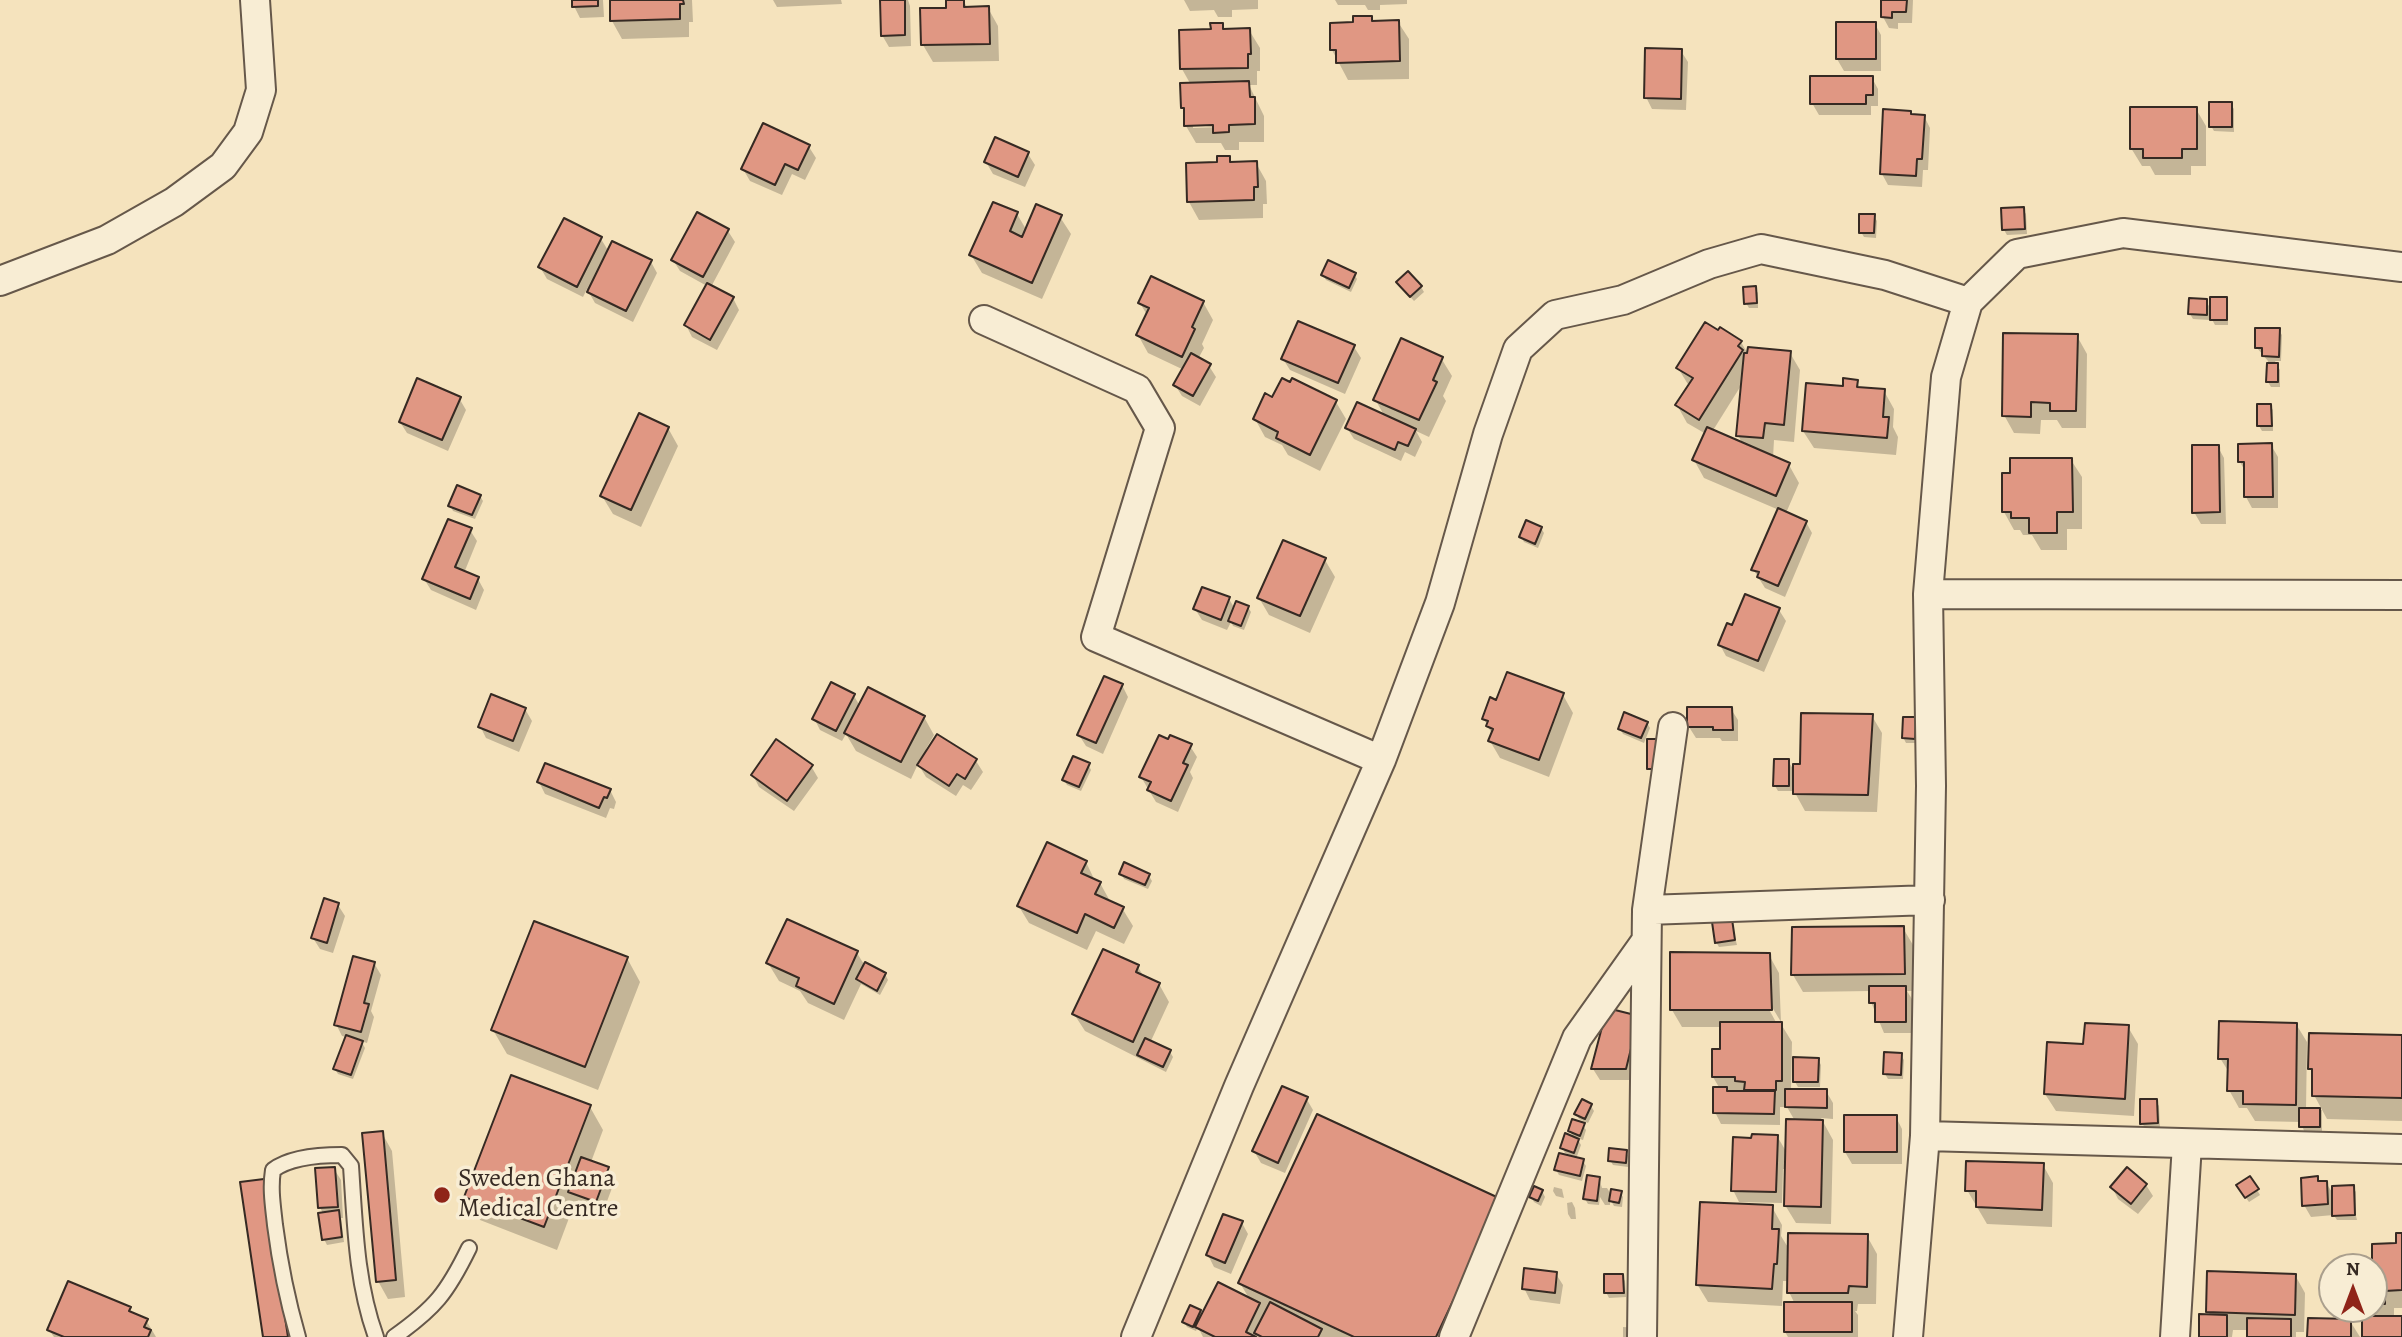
<!DOCTYPE html>
<style>
body{margin:0}
#map{position:relative;width:2402px;height:1337px;overflow:hidden;background:#f5e3bd;font-family:Alegreya,serif}
canvas{display:block}
.north{position:absolute;left:2318px;top:1253px;width:70px;height:70px;box-sizing:border-box;background:#f8edd4;border:2px solid #aa9f8d;border-radius:50%;rotate:0deg;font-size:19px;font-weight:700;line-height:28px;text-align:center;color:#362a23}
.north::after{content:'';display:block;margin:auto;width:24px;height:32px;background:#8f2418;clip-path:polygon(50% 0,100% 100%,50% 72%,0 100%)}
</style>
<div id="map">
<canvas width="2402" height="1337"></canvas>
<div class="north">N</div>
</div>
<script>
const c = document.querySelector('canvas').getContext('2d');
c.lineJoin = 'round';
function fillPath(path, color) { c.fillStyle = color; c.fill(path, 'evenodd'); }
function trace(path, color, width, dash) { c.strokeStyle = color; c.lineWidth = width; c.lineCap = dash ? 'butt' : 'round'; c.setLineDash(dash || []); c.stroke(path); }
function label(font, color, halo, rows, align = 'center') {
  c.font = font + ' Alegreya,serif'; c.lineWidth = 7; c.setLineDash([]); c.textBaseline = 'middle'; c.strokeStyle = halo; c.fillStyle = color; for (const [text, x, y, turn = 0] of rows) {
    c.save(); c.translate(x, y); c.rotate((+turn || 0) * Math.PI / 180); c.textAlign = isNaN(turn) ? turn : align; if (halo) c.strokeText(text, 0, 0); c.fillText(text, 0, 0); c.restore();
  }
}
fillPath(new Path2D(`
 M574 0H603L604 17 580 18 574 6Z
 M611 0H692L693 22H689V37L622 39 612 21Z
 M773 0H841L842 4 777 7Z
 M881 0H908L910 6 911 46 889 47 882 35Z
 M963 0 968 9 988 8 998 26 999 61 933 62 923 45 948 9Z
 M1184 0H1258V9L1232 10V17H1218L1214 10 1190 11Z
 M1335 0H1407V4L1380 5V10H1368L1365 5H1338Z
 M1883 0H1913L1912 23H1898V29L1889 28 1883 17Z
 M1371 18 1374 22H1398L1409 39V79L1348 80 1332 50 1355 24Z
 M1875 24 1881 35V71H1844L1837 59Z
 M1222 25 1226 31 1249 30 1260 48V71H1257V85H1249L1264 116V142H1239V150H1225L1221 143H1196L1186 126V113L1182 107 1191 85 1182 69 1213 31ZM1221 123 1222 127 1193 128V124Z
 M1681 51 1688 62 1686 110 1652 109 1646 97Z
 M1872 78 1878 89V106H1871V115H1819L1812 103Z
 M2231 104 2234 109V132L2214 131 2211 126Z
 M2196 109 2206 126V166H2191V175H2155L2150 166H2142L2131 148Z
 M1912 116H1924L1930 128 1928 170H1923L1922 187 1888 185 1882 174Z
 M809 147 816 158 805 180 792 174 782 195 750 181 743 169Z
 M1028 154 1035 165 1025 187 993 174 986 162Z
 M1229 158 1232 164 1256 163 1266 181 1267 204H1263V218L1199 220 1189 202 1219 164Z
 M2023 209 2026 214 2027 234 2007 235 2004 230Z
 M697 214 728 231 735 242 711 287 733 298 739 310 717 350 692 337 686 325 707 286 680 271 673 260Z
 M1017 214 1027 231 1060 217 1071 234 1042 299 982 273 971 255Z
 M1874 216 1877 221 1876 238 1864 237 1861 232Z
 M601 239 609 252 651 262 657 273 633 322 595 303 587 289 583 297 547 279 540 267Z
 M1354 274 1357 279 1351 292 1326 280 1323 275Z
 M1401 287H1421L1424 292 1414 301Z
 M1755 288 1758 293V308H1749L1746 303Z
 M2225 298 2228 304V325H2215L2209 314V320L2193 319 2190 314 2206 301 2212 311Z
 M1203 302 1213 320 1202 344 1204 348 1198 359 1209 366 1216 377 1200 406 1182 396 1175 385 1184 370 1148 353 1138 335 1147 315 1140 303Z
 M2257 330H2279L2282 335 2281 361H2275L2280 370V387H2271L2268 382V361L2257 348Z
 M2077 336 2087 354 2086 428H2062L2057 420H2041L2040 434 2014 433 2004 415Z
 M1741 342 1749 356 1790 353 1800 370 1794 442 1774 440 1773 458 1789 465 1799 483 1786 513 1806 522 1812 533 1785 597 1765 588 1753 569 1779 510 1704 478 1694 460 1706 434 1687 423 1677 405 1689 386 1678 368ZM1742 384 1738 435 1743 445 1712 432Z
 M1354 347 1361 358 1345 394 1290 370 1283 359Z
 M1441 358 1452 376 1443 396 1446 401 1429 437 1416 431 1422 442 1415 457 1405 452 1401 461 1354 439 1347 428 1385 417 1375 399Z
 M1856 381 1861 389 1884 391 1894 409 1893 427 1898 437 1896 455 1814 448 1803 431 1844 388Z
 M459 398 466 410 448 451 407 433 400 422Z
 M1273 399 1336 402 1346 419 1320 471 1288 455 1282 445 1265 437 1255 419Z
 M2270 405 2273 410V431H2262L2259 426Z
 M668 428 678 446 641 527 613 514 602 496Z
 M2271 445 2278 457V508H2252L2246 497 2245 471 2240 462Z
 M2218 447 2224 458 2226 524H2201L2194 512Z
 M2071 460 2082 477V529H2067V550H2041L2032 535H2023L2020 530H2014L2004 512Z
 M480 496 483 501 475 519 453 511 450 505Z
 M1541 528 1544 533 1538 548 1524 542 1521 537Z
 M470 530 477 541 464 573 478 579 484 590 476 610 431 590 424 579Z
 M1325 560 1335 577 1310 633 1269 615 1259 598Z
 M1229 599 1235 609 1248 607 1251 612 1244 630 1233 626 1231 622 1227 630 1202 620 1195 609Z
 M1779 610 1786 621 1764 672 1726 656 1720 645 1733 627Z
 M1122 685 1128 697 1103 754 1086 746 1079 735Z
 M1563 695 1573 713 1549 777 1500 758 1490 741 1492 734 1484 719 1497 702Z
 M854 696 860 706 924 717 934 735 926 749 976 761 983 772 971 790 963 785 956 796 926 777 918 764 911 779 856 751 846 734 842 741 820 730 814 718Z
 M525 709 532 721 519 752 486 738 480 726Z
 M1731 709 1738 720V741H1722L1720 738H1696L1689 727Z
 M1872 716 1882 733 1877 812 1805 811 1794 791H1778L1775 786 1788 761 1795 772Z
 M1915 719 1918 724 1917 743H1906L1903 737Z
 M1647 723 1650 728 1644 743 1623 734 1620 729Z
 M1190 746 1197 757 1190 772 1193 778 1178 812 1156 802 1141 777Z
 M1088 764 1091 770 1081 791 1067 785 1064 780Z
 M811 766 818 778 794 811 759 787 753 775Z
 M539 782 610 790 616 802 614 809 610 808 606 818 545 794Z
 M1086 862 1095 881 1100 883 1110 901 1122 908 1133 926 1124 944 1096 931 1087 950 1029 923 1018 905Z
 M1121 873 1149 876 1152 881 1148 889 1124 879Z
 M338 905 345 916 333 953 320 949 313 938Z
 M1731 921 1737 945 1719 947 1716 942Z
 M1903 928 1913 945 1914 991H1907L1912 999V1033H1884L1871 1002V991L1803 992 1793 975Z
 M857 953 865 966 885 974 888 980 880 995 861 984 844 1020 808 1003 800 991 779 981 768 963Z
 M1769 955 1779 973 1781 1022 1769 1002 1766 1004 1777 1024H1781L1792 1042 1791 1091H1826L1833 1103V1119L1821 1118 1833 1140 1831 1224 1796 1223 1785 1205 1786 1169H1783L1782 1203 1739 1202 1733 1190 1753 1140 1777 1136 1787 1153 1795 1121 1787 1107H1780V1125L1721 1124 1715 1112 1720 1089 1713 1077 1721 1051V1027H1682L1672 1010Z
 M627 958 640 982 598 1090 507 1054 493 1030Z
 M374 963 381 975 371 1011 374 1017 367 1043 361 1041 365 1048 353 1079 338 1074 335 1069 347 1037 342 1036 336 1024Z
 M1138 967 1144 977 1159 984 1169 1002 1150 1043 1170 1052 1173 1057 1166 1072 1085 1031 1074 1014Z
 M1638 1018 1632 1080H1600L1593 1069Z
 M2296 1024 2307 1042 2306 1110H2322V1131H2304L2301 1122 2255 1121 2247 1108H2239L2229 1090 2230 1074 2220 1058Z
 M2128 1027 2138 1044 2134 1116 2056 1111 2045 1094 2085 1045Z
 M2402 1037V1121L2327 1119 2314 1095V1076L2310 1068Z
 M1901 1055 1904 1060 1903 1079H1888L1885 1074Z
 M1818 1059 1821 1065 1820 1087H1798L1792 1077Z
 M1306 1098 1313 1110 1285 1173 1261 1163 1254 1151Z
 M2156 1101 2159 1106 2160 1128H2145L2142 1123Z
 M1591 1106 1594 1111 1588 1123 1579 1119 1576 1114Z
 M590 1107 603 1130 591 1162 608 1169 615 1180 603 1212 575 1202 557 1250 480 1220 466 1196Z
 M1845 1117H1896L1902 1129V1164H1852L1845 1152Z
 M1583 1125 1586 1130 1583 1140 1577 1138 1581 1145 1576 1159 1583 1161 1586 1166 1582 1181 1559 1175 1556 1170 1572 1158 1573 1156 1565 1153 1562 1147 1574 1139 1570 1131Z
 M382 1133 392 1151 405 1297 388 1299 378 1281Z
 M1626 1152 1629 1157 1628 1167 1613 1165 1610 1160Z
 M2043 1165 2053 1183 2052 1227 1987 1224 1967 1190Z
 M334 1169 341 1180 343 1218H341L344 1242 327 1245 324 1239 323 1214 320 1207Z
 M1599 1178 1602 1188H1607L1612 1196 1620 1192 1623 1197 1622 1207 1614 1206 1610 1199V1205H1605L1600 1197 1599 1205 1588 1204 1585 1199Z
 M2250 1178 2260 1195 2249 1202 2241 1191Z
 M2317 1178 2320 1183H2326L2334 1195 2353 1187 2356 1192V1213L2311 1217 2304 1205Z
 M263 1181 273 1198 294 1337H265Z
 M2146 1185 2153 1196 2138 1214 2118 1199 2112 1187Z
 M1554 1187 1562 1189 1564 1198 1556 1196 1553 1191Z
 M1542 1191 1545 1197 1541 1206 1534 1202 1531 1197Z
 M1499 1201 1460 1337H1203L1198 1327 1196 1331 1187 1327 1184 1322 1199 1311 1203 1317 1250 1300 1240 1283Z
 M1572 1202 1575 1208 1576 1219H1571L1568 1214 1567 1203Z
 M1772 1207 1782 1225 1781 1236 1789 1249 1867 1236 1877 1254 1876 1304H1858L1857 1311H1855L1858 1315V1337H1788L1785 1332 1795 1304 1789 1292V1281H1783L1782 1306 1708 1302 1697 1284Z
 M2356 1216 2357 1220H2337L2335 1217Z
 M1242 1223 1248 1234 1231 1274 1214 1267 1208 1255Z
 M2402 1234V1308H2394V1318H2402V1337H2364L2371 1318 2366 1309H2374V1267H2362L2374 1261 2398 1244Z
 M1556 1274 1563 1285 1560 1304 1530 1300 1524 1288Z
 M2295 1275 2305 1293 2304 1332H2296V1337H2248V1330H2233L2232 1337H2201L2211 1316 2208 1312Z
 M1622 1276 1625 1281 1626 1297 1609 1298 1606 1292Z
 M129 1309 133 1315 146 1320 156 1337H54L49 1330Z
 M2350 1321 2360 1337H2309Z
 M1623 1327 1638 1328 1641 1337H1623Z`), '#0003');
const building = new Path2D(`
 M572 0H598V6L572 7Z
 M610 0H683L684 4H680V19L610 21Z
 M880 0H905V35L881 36Z
 M946 0H964V7L989 6 990 44 921 45 920 8H946Z
 M1881 0H1907L1906 12H1892V18L1881 17Z
 M1353 16H1372V21L1399 20 1400 61 1336 63V50H1330V23L1353 22Z
 M1836 22H1876V59H1836Z
 M1210 23H1223V29L1250 28 1251 54H1248V68L1180 69 1179 30 1211 29Z
 M1645 48 1682 49 1681 99 1644 98Z
 M1810 76H1873V95H1866V104H1810Z
 M1249 81 1250 97H1255V124L1229 125V132L1213 133V125L1184 126V108H1181L1180 83Z
 M2209 102H2232V127H2209Z
 M2130 107H2197V149H2182V158H2143V149H2130Z
 M1883 109 1911 111V114L1925 115 1922 159H1917L1916 176 1880 174Z
 M763 123 810 145 798 170 785 164 775 185 741 169Z
 M995 137 1029 152 1018 177 984 162Z
 M1217 156H1230V162L1257 161 1258 187H1254V200L1187 202 1186 163 1217 162Z
 M993 202 1018 212 1010 231 1022 237 1036 204 1062 215 1032 283 969 255Z
 M2024 207 2025 229 2002 230 2001 208Z
 M697 212 729 229 703 277 671 260Z
 M1859 214H1875L1874 233H1859Z
 M564 218 602 237 577 287 538 267Z
 M612 241 652 260 626 311 587 292Z
 M1328 260 1356 273 1349 288 1321 275Z
 M1408 271 1422 286 1410 297 1396 282Z
 M1151 276 1204 301 1192 327 1195 329 1182 357 1136 335 1149 308 1138 303Z
 M707 283 734 297 710 340 684 325Z
 M1756 286 1757 303 1744 304 1743 287Z
 M2210 297H2227V320H2210Z
 M2189 298 2207 299V315L2188 314Z
 M1298 321 1355 345 1338 383 1281 359Z
 M1705 322 1718 330 1720 327 1742 341 1738 346 1743 350 1699 420 1675 405 1693 378 1676 368Z
 M2255 328H2280L2279 357 2262 356V348H2255Z
 M2003 333 2078 334 2076 411H2050V403L2031 402V417L2002 416Z
 M1401 338 1443 357 1433 380 1437 382 1419 420 1373 400Z
 M1748 347 1791 351 1784 425 1765 423 1763 438 1736 436 1744 353H1747Z
 M1191 353 1211 364 1193 396 1173 385Z
 M2267 363H2278V382H2266Z
 M417 378 461 397 442 440 399 422Z
 M1282 378 1290 382 1292 378 1337 400 1310 455 1276 438 1278 432 1253 419 1265 393 1272 397Z
 M1843 378 1858 380 1857 387 1885 389 1883 417H1889L1887 438 1802 431 1806 383 1843 386Z
 M1357 402 1416 429 1408 446 1398 442 1395 450 1345 428Z
 M2257 404H2271L2272 426H2257Z
 M639 413 669 427 631 510 600 496Z
 M1707 427 1790 463 1776 496 1692 460Z
 M2272 443 2273 497H2244V462H2238V444Z
 M2192 445H2219L2220 512 2192 513Z
 M2010 458H2072L2073 512H2057V533H2029V518H2011V512H2002V473H2010Z
 M457 485 481 495 472 515 448 506Z
 M1778 508 1807 521 1778 586 1757 577 1759 572 1751 570Z
 M448 519 472 528 455 567 479 577 470 599 422 579Z
 M1526 520 1542 527 1535 544 1519 537Z
 M1283 540 1326 558 1300 616 1257 598Z
 M1202 587 1230 597 1221 620 1193 609Z
 M1745 594 1780 608 1758 661 1718 645 1727 623 1732 625Z
 M1236 601 1249 606 1241 626 1228 621Z
 M1507 672 1564 693 1539 760 1488 741 1493 729 1486 726 1488 721 1482 719 1490 697 1496 700Z
 M1104 676 1123 684 1096 743 1077 735Z
 M831 682 855 694 836 731 812 719Z
 M868 687 925 716 901 762 844 733Z
 M491 694 526 708 513 741 478 727Z
 M1687 707H1732L1733 730H1713V727H1687Z
 M1624 712 1648 722 1641 738 1618 729Z
 M1801 713 1873 714 1868 795 1793 794V764H1800Z
 M1903 717H1916L1915 739 1902 738Z
 M937 734 977 759 965 779 957 774 949 786 917 765Z
 M1159 735 1168 739 1170 735 1192 744 1183 763 1188 765 1171 801 1147 790 1151 782 1139 777Z
 M776 739 813 765 787 801 751 775Z
 M1647 739H1662L1661 769H1647Z
 M1073 756 1090 763 1079 787 1062 780Z
 M1774 759H1789V786H1773Z
 M545 763 611 789 607 798 604 797 599 808 537 782Z
 M1047 842 1087 861 1081 873 1101 882 1095 894 1124 907 1114 928 1085 914 1077 933 1017 906Z
 M1124 862 1150 874 1145 885 1119 874Z
 M324 898 339 903 327 943 311 938Z
 M787 919 858 951 834 1004 796 986 799 978 766 963Z
 M1732 919 1735 940 1715 943 1712 922Z
 M534 921 628 957 585 1067 491 1030Z
 M1904 926 1905 974 1791 975 1792 927Z
 M1103 949 1139 965 1136 972 1160 983 1133 1042 1072 1014Z
 M1670 952 1770 953 1772 1010H1670Z
 M353 956 375 962 364 1003 369 1004 361 1032 334 1025Z
 M865 962 886 973 877 991 856 979Z
 M1869 986H1906V1022H1875V1003H1869Z
 M1607 1008 1639 1016 1626 1069H1591Z
 M2219 1021 2297 1023 2296 1105 2243 1104V1091H2227L2228 1059H2218Z
 M1720 1022H1782V1081H1776V1090H1744L1745 1082 1735 1081V1077H1712V1049H1720Z
 M2085 1023 2129 1025 2125 1099 2044 1094 2047 1042 2083 1044Z
 M2309 1033 2402 1035V1098L2312 1096V1069H2308Z
 M346 1035 363 1041 351 1075 333 1069Z
 M1145 1038 1171 1050 1163 1067 1137 1055Z
 M1884 1052 1902 1053 1901 1075 1883 1074Z
 M1793 1057 1819 1058 1818 1082H1793Z
 M511 1075 591 1105 544 1227 464 1197Z
 M1282 1086 1308 1097 1278 1163 1252 1151Z
 M1713 1087H1727V1091H1775L1774 1114 1713 1113Z
 M1785 1089H1827V1108L1785 1107Z
 M1582 1099 1592 1104 1585 1119 1574 1114Z
 M2140 1099H2157L2158 1123 2140 1124Z
 M2299 1108H2320V1127H2299Z
 M1317 1114 1501 1199 1436 1337H1354L1238 1283Z
 M1844 1115H1897V1152H1844Z
 M1572 1119 1585 1123 1580 1136 1568 1131Z
 M1786 1119 1823 1120 1821 1207 1784 1206Z
 M383 1131 396 1280 376 1282 362 1133Z
 M1565 1133 1579 1139 1574 1153 1560 1148Z
 M1752 1134 1778 1135 1776 1192 1731 1191 1733 1137 1751 1138Z
 M1609 1148 1627 1150 1626 1163 1608 1161Z
 M1559 1153 1584 1159 1580 1176 1554 1170Z
 M581 1157 609 1167 596 1202 568 1192Z
 M1966 1161 2044 1163 2042 1210 1976 1207V1191H1965Z
 M335 1167 338 1207 318 1208 315 1168Z
 M2127 1167 2147 1184 2131 1204 2110 1187Z
 M1587 1175 1600 1177 1597 1201 1583 1199Z
 M2250 1176 2259 1189 2245 1198 2236 1185Z
 M2318 1176V1181H2327L2328 1204 2302 1206 2301 1178Z
 M264 1179 288 1337H263L240 1182Z
 M2354 1185 2355 1215 2332 1216V1186Z
 M1534 1186 1543 1190 1538 1201 1529 1197Z
 M1611 1189 1622 1191 1619 1203 1609 1201Z
 M1700 1202 1773 1205 1772 1229H1779L1777 1264H1774L1772 1289 1696 1285Z
 M339 1210 342 1237 322 1240 318 1213Z
 M1223 1214 1243 1221 1225 1263 1206 1255Z
 M1788 1233 1868 1234 1867 1287 1849 1286 1848 1293H1787Z
 M2396 1233H2402V1290L2385 1291V1304H2374V1267H2360V1260H2372V1244L2396 1243Z
 M1524 1268 1557 1272 1555 1293 1522 1289Z
 M2207 1271 2296 1274 2295 1315 2206 1312Z
 M1604 1274H1623L1624 1293H1604Z
 M68 1281 131 1307 129 1311 148 1319 144 1327 151 1330 148 1337H64L47 1330Z
 M1218 1282 1260 1303 1246 1332 1256 1337H1215L1195 1327Z
 M1270 1302 1322 1329 1318 1337H1262L1254 1333Z
 M1784 1302H1852V1332H1784Z
 M1190 1305 1201 1310 1193 1327 1182 1322Z
 M2199 1314 2227 1315V1337H2199Z
 M2362 1316H2402V1337H2362Z
 M2247 1318 2291 1319V1337H2247Z
 M2308 1318 2351 1319V1337H2307Z`);
fillPath(building, '#e09783');
trace(building, '#362a23', 2);
const lane = new Path2D(`
 M298 1337C287 1299 280 1264 275 1225 273 1206 270 1189 273 1170 290 1157 321 1155 342 1155L351 1166C355 1224 356 1282 376 1337
 M394 1337C435 1308 447 1293 469 1248`);
const street = new Path2D(`
 M0 281 107 240 174 202 223 166 248 132 261 90 255 0
 M984 320 1137 389 1160 428 1096 637 1381 760
 M1928 594 2402 595
 M1647 910 1930 900
 M1925 1136 2402 1149
 M1136 1337 1239 1086 1381 760 1440 603 1488 434 1518 349 1555 315 1623 300 1709 264 1761 249 1885 275 1968 302
 M1454 1337 1577 1038 1646 941
 M1642 1337 1647 910 1673 727
 M1908 1337 1925 1136 1931 786 1928 594 1946 377 1968 302 2017 254 2123 233 2402 267
 M2175 1337 2187 1144`);
trace(lane, '#66584a', 18);
trace(street, '#66584a', 32);
trace(lane, '#f8edd4', 14);
trace(street, '#f8edd4', 28);
for (const [x, y, r, color] of [
 [442,1195,9,"#8f2418"]
]) { const dot = new Path2D(); dot.arc(x, y, r, 0, 2 * Math.PI); c.fillStyle = color; c.fill(dot); trace(dot, '#f8edd4', 2.5); }
label('26px', '#362a23', '#f8edd4', [
 ["Sweden Ghana",458,1180],
 ["Medical Centre",458,1210]
], 'left');
</script>
